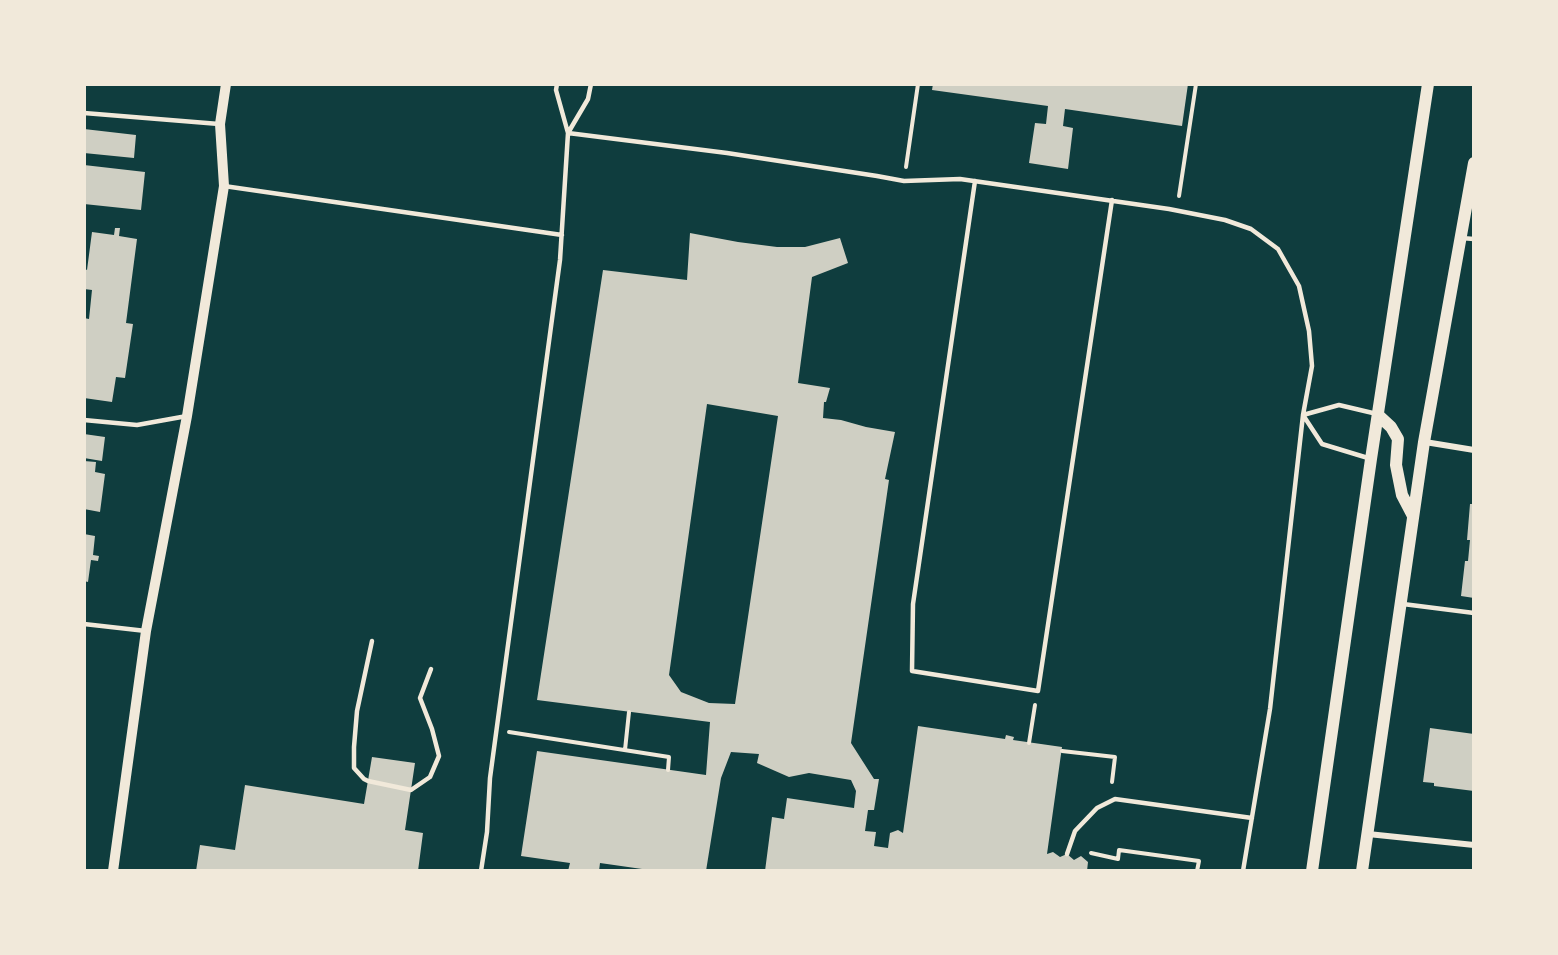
<!DOCTYPE html>
<style>
body{margin:0}
#map{position:relative;width:1558px;height:955px;overflow:hidden;background:#0f3d3e;font-family:Barlow,sans-serif}
canvas{display:block}
.frame{position:absolute;inset:0;border:86px solid #f1e9da;pointer-events:none}
</style>
<div id="map">
<canvas width="1558" height="955"></canvas>
<div class="frame"></div>
</div>
<script>
const c = document.querySelector('canvas').getContext('2d');
c.lineJoin = 'round';
function fillPath(path, color) { c.fillStyle = color; c.fill(path, 'evenodd'); }
function trace(path, color, width, dash) { c.strokeStyle = color; c.lineWidth = width; c.lineCap = dash ? 'butt' : 'round'; c.setLineDash(dash || []); c.stroke(path); }
fillPath(new Path2D(`
 M933 84H1188L1182 126 1065 109 1063 126 1073 128 1068 169 1029 163 1035 123 1046 124 1048 106 932 90Z
 M84 129 136 135 134 158 84 153Z
 M84 165 145 172 141 210 84 204Z
 M115 228H120L119 236 137 239 126 323 133 324 125 378 116 377 112 402 84 398V318L89 319 92 290 84 289V274L85 269 87 270 92 232 114 235Z
 M690 233 738 242 777 247H805L840 238 848 263 812 277 798 383 830 388 826 402H824L823 418 841 420 866 427 895 432 885 479 889 480 851 743 874 779H879L874 810H868L865 831 876 832 874 846 888 848 890 833 898 830 903 833 918 726 1005 739 1006 735 1014 737 1013 740 1062 747 1047 854 1053 852 1060 857 1067 854 1074 860 1081 856 1088 862 1087 871H765L772 817 784 819 787 798 854 808 856 791 851 780 809 773 789 777 757 763 759 754 731 752 721 778 706 871H656L600 863 599 871H568L570 863 521 856 537 751 706 775 710 722 537 700 603 270 687 280ZM707 404 778 416 735 704 709 703 681 692 669 675Z
 M84 434 105 437 102 461 84 458Z
 M84 461 96 462 95 472 105 474 100 512 84 509Z
 M1470 504H1474V598L1461 596 1465 561H1468L1470 540H1467Z
 M84 534 95 536 93 555 99 556 98 561 91 560 88 582 84 581Z
 M1430 728 1474 734V791L1434 786V783L1423 782Z
 M372 757 415 763 405 830 423 833 418 871H196L200 845 235 850 245 785 364 804Z`), '#cfcfc3');
trace(new Path2D(`
 M906 167 918 84
 M1179 196 1196 84
 M509 732 669 757 668 770
 M1029 743 1035 705
 M625 750 629 712
 M1062 751 1115 757 1112 782
 M1091 853 1118 859 1119 850 1199 861 1197 871`), '#f1e9da', 4);
trace(new Path2D(`
 M84 113 219 124
 M568 133 727 153 877 176 904 181 960 179 1169 209 1225 220 1251 229 1278 249 1299 286 1309 331 1312 366 1303 415 1270 709 1243 871
 M568 133 588 99 591 84
 M975 181 913 604 912 671 1038 691 1112 200
 M224 186 562 235
 M1461 238 1474 239
 M84 420 137 425 187 416
 M1368 458 1322 444 1303 415 1339 405 1377 414
 M1403 604 1474 613
 M84 624 146 631
 M372 641 357 711 354 747V768L364 779 368 781 411 790 430 777 439 756 432 729 420 698 431 669
 M1067 854 1075 831 1097 808 1115 799 1252 818
 M481 871 487 832 490 778 560 260 568 133 556 90 557 84`), '#f1e9da', 4.5);
trace(new Path2D(`
 M1425 442 1474 450
 M1368 834 1474 845`), '#f1e9da', 6);
trace(new Path2D(`
 M113 871 146 631 187 416 224 186 220 124 226 84`), '#f1e9da', 10);
trace(new Path2D(`
 M1378 415 1391 427 1398 439 1396 465 1402 495 1413 516
 M1312 871 1371 459 1428 84
 M1362 871 1424 442 1474 163`), '#f1e9da', 12);
</script>
